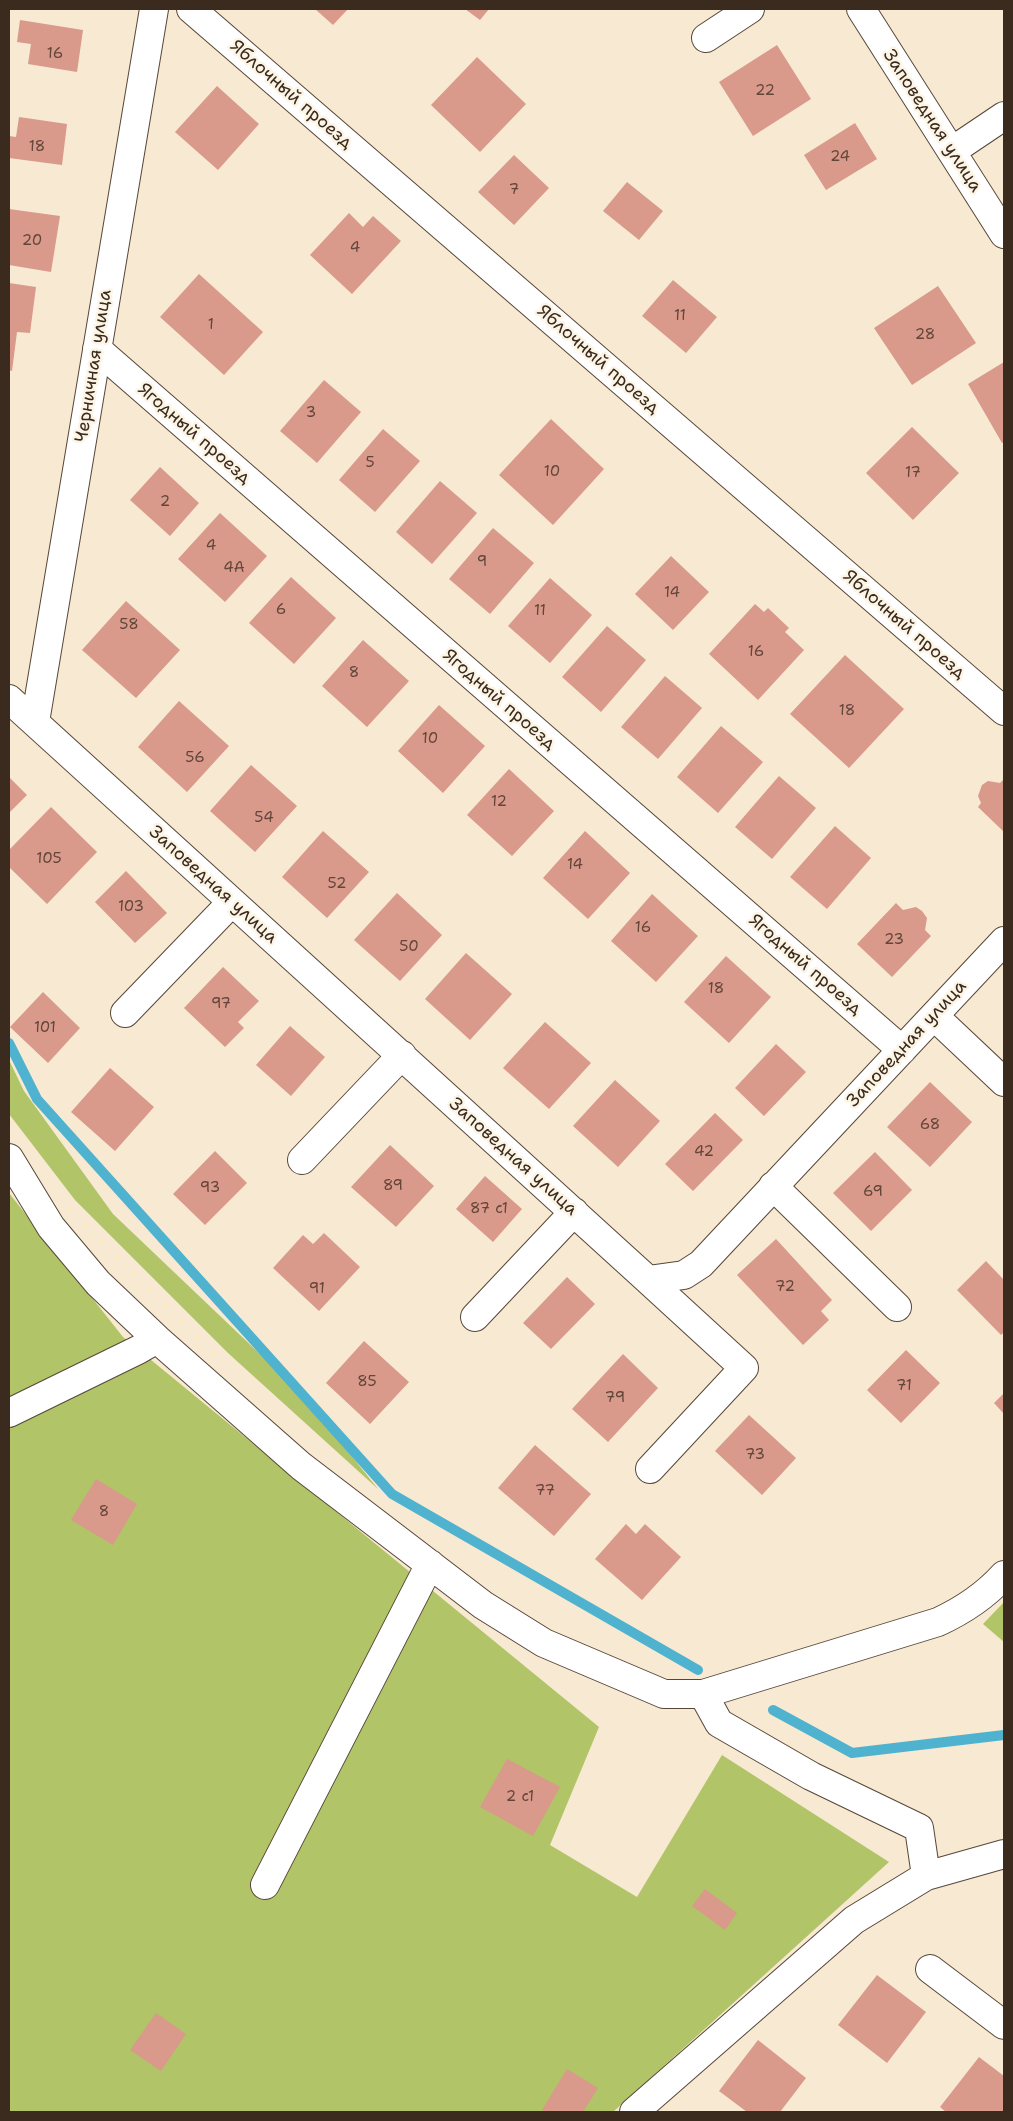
<!DOCTYPE html>
<meta charset="utf-8">
<style>
body{margin:0}
#map{position:relative;width:1013px;height:2121px;overflow:hidden;background:#f7e9d2;font-family:"Shantell Sans",sans-serif}
canvas{display:block}
.frame{position:absolute;inset:0;border:10px solid #3b2a1e;pointer-events:none}
</style>
<div id="map">
<canvas width="1013" height="2121"></canvas>
<div class="frame"></div>
</div>
<script>
const c = document.querySelector('canvas').getContext('2d');
c.lineJoin = 'round';
function fillPath(path, color) { c.fillStyle = color; c.fill(path, 'evenodd'); }
function trace(path, color, width, dash) { c.strokeStyle = color; c.lineWidth = width; c.lineCap = dash ? 'butt' : 'round'; c.setLineDash(dash || []); c.stroke(path); }
function label(font, color, halo, rows, align = 'center') {
  c.font = font + ' "Shantell Sans",sans-serif'; c.lineWidth = 5; c.setLineDash([]); c.textBaseline = 'middle'; c.strokeStyle = halo; c.fillStyle = color; for (const [text, x, y, turn = 0] of rows) {
    c.save(); c.translate(x, y); c.rotate((+turn || 0) * Math.PI / 180); c.textAlign = isNaN(turn) ? turn : align; if (halo) c.strokeText(text, 0, 0); c.fillText(text, 0, 0); c.restore();
  }
}
fillPath(new Path2D(`
 M9 1060 24 1091 113 1214 302 1394 378 1489 228 1353 75 1200 9 1114Z
 M9 1193 123 1337 599 1727 550 1845 637 1897 722 1755 889 1862 613 2112H9Z
 M1004 1602V1642L983 1624Z`), '#b1c467');
trace(new Path2D(`
 M9 1043 37 1099 392 1494 698 1670
 M773 1710 852 1753 1004 1735`), '#4fb2ce', 10);
fillPath(new Path2D(`
 M315 9H348L333 25Z
 M465 9H489L480 20Z
 M20 20 83 30 77 72 28 64 31 44 17 42Z
 M777 45 811 99 753 136 719 82Z
 M477 57 526 104 480 152 431 105Z
 M217 86 259 124 218 170 175 132Z
 M19 117 67 124 62 165 9 158V136L16 137Z
 M855 123 877 159 826 190 804 155Z
 M514 155 549 188 514 225 478 192Z
 M627 182 663 211 639 240 603 211Z
 M9 209 60 216 51 272 9 265Z
 M349 213 363 227 373 216 401 241 352 294 310 255Z
 M199 274 263 332 224 375 160 317Z
 M673 280 717 317 686 353 642 316Z
 M9 283 36 287 30 333 17 332 12 371 9 370Z
 M938 286 976 343 912 385 874 328Z
 M1004 362V442L1002 443 968 384Z
 M324 380 361 412 317 463 280 431Z
 M551 419 604 469 553 525 499 475Z
 M912 427 959 473 913 520 866 473Z
 M383 429 420 461 375 512 339 480Z
 M160 467 199 503 170 536 130 500Z
 M440 481 477 513 432 564 396 532Z
 M220 513 267 556 225 602 178 559Z
 M493 528 534 563 490 614 449 579Z
 M671 556 709 592 673 630 635 594Z
 M291 577 336 618 294 664 249 623Z
 M550 578 592 615 550 663 508 626Z
 M126 601 180 650 136 698 82 650Z
 M755 604 764 612 768 608 789 628 785 632 804 650 758 700 709 654Z
 M607 626 646 660 601 712 562 677Z
 M363 640 409 681 367 727 322 686Z
 M845 655 904 709 849 768 790 714Z
 M665 676 702 708 658 759 621 727Z
 M179 701 229 746 187 792 138 747Z
 M439 705 485 746 443 793 398 751Z
 M721 726 763 762 718 813 677 777Z
 M251 765 297 806 255 852 210 811Z
 M509 769 554 811 512 856 467 815Z
 M779 776 816 808 772 859 735 827Z
 M9 777 27 795 9 813Z
 M1004 779V832L978 807 981 803 978 796 982 785 988 781 1000 783Z
 M51 807 97 852 47 904 9 867V850Z
 M835 826 871 858 827 909 790 877Z
 M323 831 369 872 327 918 282 877Z
 M585 831 630 873 588 919 543 878Z
 M126 871 167 913 135 943 95 902Z
 M397 893 442 935 400 981 354 940Z
 M652 894 698 936 656 982 611 941Z
 M896 903 903 910 916 907 922 911 927 918 925 930 931 936 892 977 857 944Z
 M466 953 512 994 470 1040 425 999Z
 M726 956 771 997 729 1043 684 1002Z
 M223 967 259 1001 238 1022 244 1028 225 1047 184 1008Z
 M43 992 80 1028 48 1063 10 1027Z
 M545 1022 591 1063 549 1109 503 1068Z
 M290 1026 325 1057 291 1096 256 1065Z
 M776 1044 806 1072 764 1116 735 1088Z
 M110 1068 154 1107 115 1151 71 1112Z
 M615 1080 660 1121 618 1167 573 1126Z
 M930 1082 972 1122 930 1167 887 1127Z
 M715 1113 743 1140 693 1191 665 1164Z
 M390 1145 434 1186 396 1227 351 1187Z
 M215 1151 247 1183 205 1225 173 1194Z
 M875 1152 912 1190 871 1231 833 1193Z
 M485 1176 522 1209 493 1242 456 1209Z
 M324 1233 360 1267 319 1311 273 1268 303 1235 313 1244Z
 M776 1239 832 1300 821 1311 829 1320 803 1345 737 1275Z
 M986 1261 1004 1280V1332L1001 1335 957 1290Z
 M567 1277 595 1304 551 1349 523 1323Z
 M364 1341 409 1382 370 1424 326 1383Z
 M906 1350 940 1383 901 1423 867 1390Z
 M623 1354 658 1388 608 1442 572 1409Z
 M1004 1393V1414L994 1403Z
 M749 1415 796 1458 762 1495 715 1451Z
 M535 1445 591 1494 554 1536 498 1488Z
 M96 1479 137 1504 113 1545 71 1520Z
 M626 1524 636 1534 645 1524 681 1557 642 1600 595 1559Z
 M507 1759 560 1787 533 1836 480 1807Z
 M705 1889 737 1913 725 1930 692 1906Z
 M877 1975 926 2012 887 2063 838 2025Z
 M156 2013 186 2034 161 2071 130 2050Z
 M758 2040 806 2078 780 2112H747L719 2091Z
 M979 2057 1004 2076V2112H946L940 2107Z
 M567 2069 598 2088 583 2112H545L542 2110Z`), '#d9998b');
const minor = new Path2D(`
 M191 9 1004 711
 M861 9 1004 234
 M706 38 750 9
 M952 151 1004 116
 M97 349 902 1050
 M9 699 648 1280 684 1275 701 1264 1004 941
 M35 722 154 9
 M125 1013 232 902
 M934 1016 1004 1082
 M9 1158 51 1227 98 1283 157 1339 301 1466 483 1605 544 1643 664 1694H703L938 1622C964 1610 985 1596 1004 1575
 M302 1160 402 1055
 M773 1186 897 1307
 M648 1280 744 1368 650 1469
 M475 1317 574 1212
 M9 1413 138 1350 157 1339
 M926 1876 1004 1854
 M265 1885 430 1564
 M930 1969 1004 2025
 M634 2112 854 1920 926 1876 919 1828 811 1776 719 1723 703 1694`);
trace(minor, '#574739', 30);
trace(minor, '#fff', 28);
label('15px', '#624639', null, [
 ["16",55,54],
 ["22",765,91],
 ["18",37,147],
 ["24",840,157],
 ["7",514,190],
 ["20",32,241],
 ["4",355,248],
 ["11",680,316],
 ["1",211,325],
 ["28",925,335],
 ["3",311,413],
 ["5",370,463],
 ["10",552,472],
 ["17",913,473],
 ["2",165,502],
 ["4",211,546],
 ["9",482,562],
 ["4А",234,568],
 ["14",672,593],
 ["6",281,610],
 ["11",540,611],
 ["58",129,625],
 ["16",756,652],
 ["8",354,673],
 ["18",847,711],
 ["10",430,739],
 ["56",195,758],
 ["12",499,802],
 ["54",264,818],
 ["105",49,859],
 ["14",575,865],
 ["52",337,884],
 ["103",131,907],
 ["16",643,928],
 ["23",894,940],
 ["50",409,947],
 ["18",716,989],
 ["97",221,1004],
 ["101",45,1028],
 ["68",930,1125],
 ["42",704,1152],
 ["89",393,1186],
 ["93",210,1188],
 ["69",873,1192],
 ["87 с1",489,1209],
 ["72",785,1287],
 ["91",317,1289],
 ["85",367,1382],
 ["71",904,1386],
 ["79",615,1398],
 ["73",755,1455],
 ["77",545,1491],
 ["8",104,1512],
 ["2 с1",520,1797]
]);
label('18px', '#3b2a1e', '#fcf5e5', [
 ["Яблочный проезд",291,95,41],
 ["Заповедная улица",932,121,57],
 ["Яблочный проезд",598,360,41],
 ["Черничная улица",94,366,-81],
 ["Ягодный проезд",194,434,41],
 ["Яблочный проезд",904,625,41],
 ["Ягодный проезд",499,700,41],
 ["Заповедная улица",213,885,42],
 ["Ягодный проезд",805,965,41],
 ["Заповедная улица",907,1044,-47],
 ["Заповедная улица",513,1157,42]
]);
</script>
